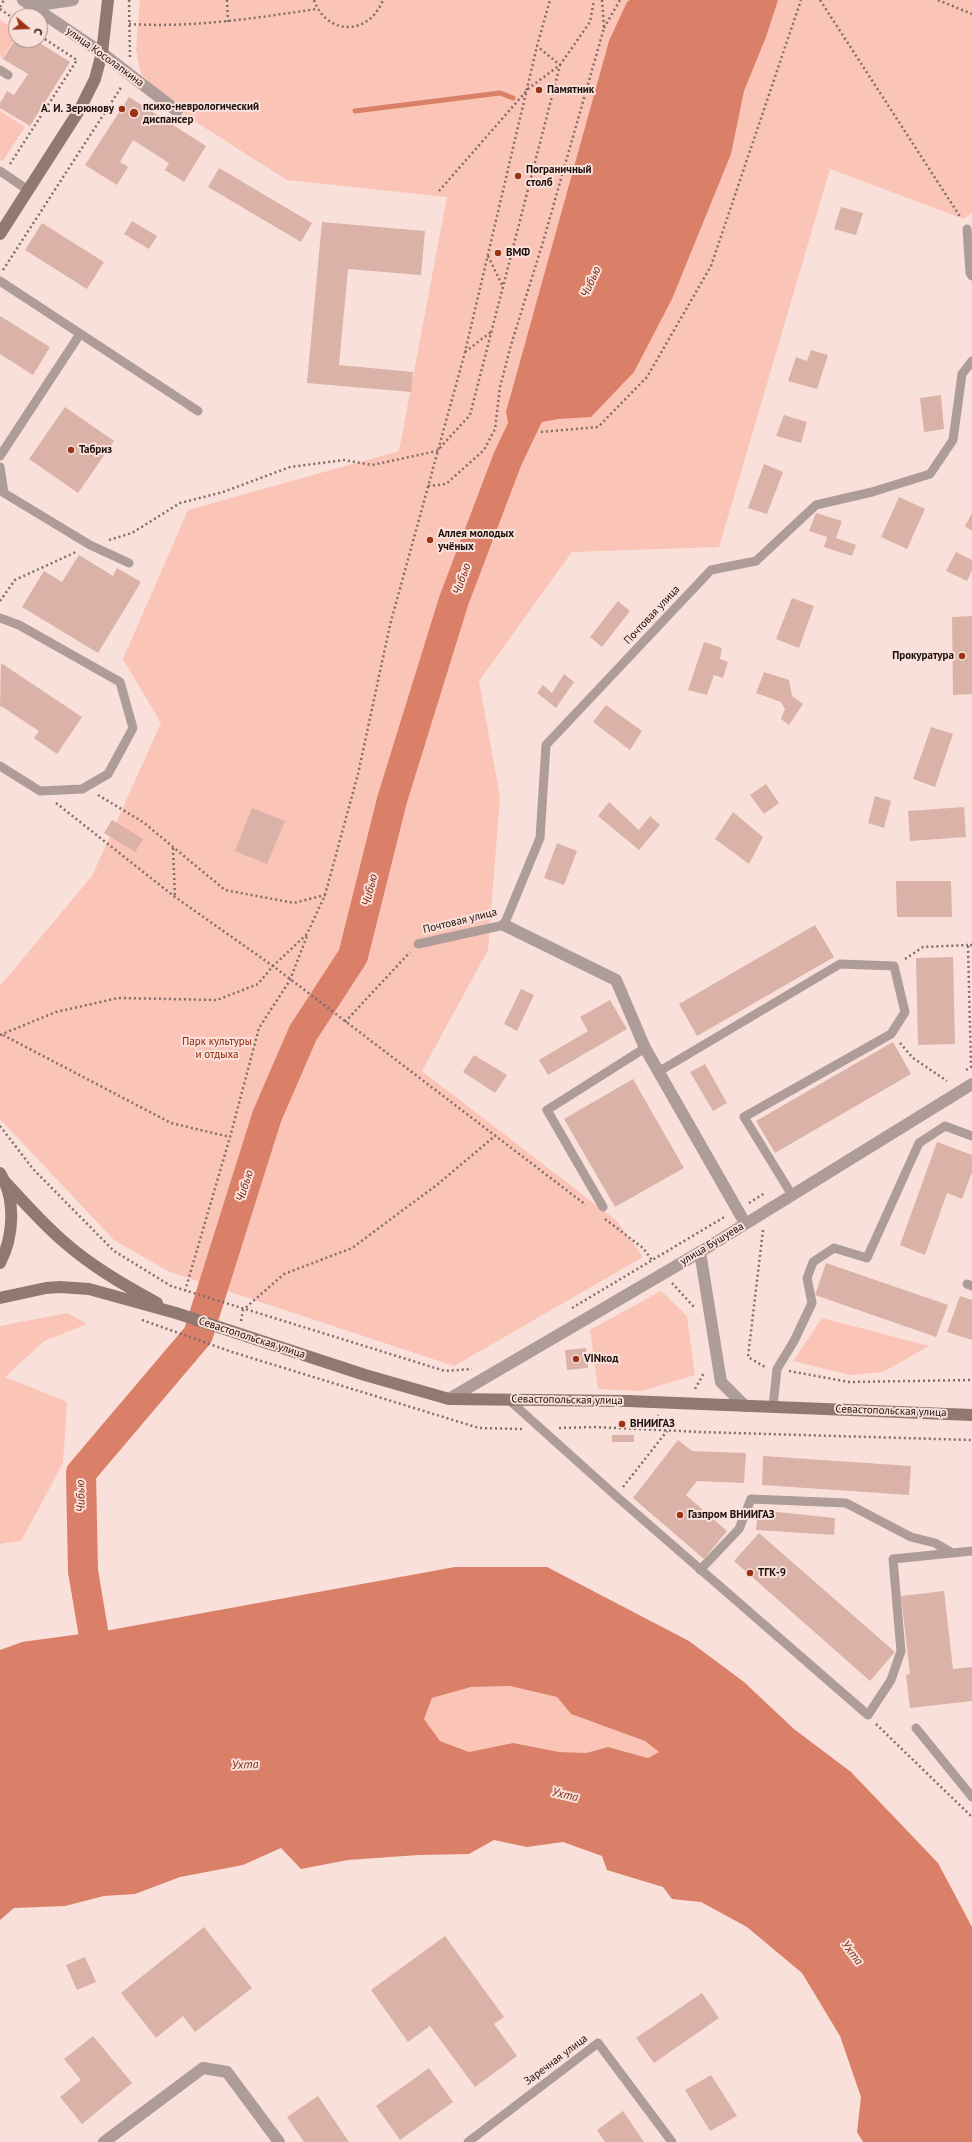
<!DOCTYPE html>
<meta charset="utf-8">
<style>
body{margin:0}
#map{position:relative;width:972px;height:2142px;overflow:hidden;background:#fae0da;font-family:"PT Sans",sans-serif}
canvas{display:block}
.north{position:absolute;left:8px;top:8px;width:40px;height:40px;box-sizing:border-box;background:#fae0da;border:1px solid #a18c87;border-radius:50%;rotate:109deg;font-size:11px;font-weight:700;line-height:16px;text-align:center;color:#1c0f0b}
.north::after{content:'';display:block;margin:auto;width:14px;height:18px;background:#9a3216;clip-path:polygon(50% 0,100% 100%,50% 72%,0 100%)}
</style>
<div id="map">
<canvas width="972" height="2142"></canvas>
<div class="north">С</div>
</div>
<script>
const c = document.querySelector('canvas').getContext('2d');
c.lineJoin = 'round';
function fillPath(path, color) { c.fillStyle = color; c.fill(path, 'evenodd'); }
function trace(path, color, width, dash) { c.strokeStyle = color; c.lineWidth = width; c.lineCap = dash ? 'butt' : 'round'; c.setLineDash(dash || []); c.stroke(path); }
function label(font, color, halo, rows, align = 'center') {
  c.font = font + ' "PT Sans",sans-serif'; c.lineWidth = 4; c.setLineDash([]); c.textBaseline = 'middle'; c.strokeStyle = halo; c.fillStyle = color; for (const [text, x, y, turn = 0] of rows) {
    c.save(); c.translate(x, y); c.rotate((+turn || 0) * Math.PI / 180); c.textAlign = isNaN(turn) ? turn : align; if (halo) c.strokeText(text, 0, 0); c.fillText(text, 0, 0); c.restore();
  }
}
fillPath(new Path2D(`
 M140 0H972V212L964 219 830 169 719 547 572 552 479 681 500 797 488 950 422 1071 617 1221 643 1257 454 1366 170 1272 114 1240 0 1119V986L92 876 161 723 123 659 188 510 399 451 447 197 287 180 188 117 141 74 136 50Z
 M0 20 16 30V36L3 58 0 56Z
 M0 111 25 127 3 161 0 159Z
 M661 1291 687 1316 695 1375 641 1391 598 1389 590 1330Z
 M67 1313 87 1324 44 1341 5 1377 67 1402 63 1463 21 1541 0 1544V1326Z
 M822 1318 929 1346 883 1372 850 1375 793 1361Z
 M510 1686 557 1697 571 1714 645 1741 659 1752 648 1758 608 1747 586 1753 558 1752 513 1743 469 1752 440 1741 424 1719 432 1698 471 1687Z`), '#fac4b6');
fillPath(new Path2D(`
 M630 0H778L766 37 744 91 731 154 672 299 634 372 591 417 558 419 537 423 533 432 509 427 506 412 609 41 627 2Z
 M455 1567H547L689 1641 744 1682 794 1729 851 1772 938 1863 972 1927V2142H863L857 2132 861 2097 840 2036 802 1973 747 1927 701 1902 672 1899 663 1887 607 1870 602 1856 563 1842 527 1847 494 1840 469 1854 418 1855 348 1860 301 1869 281 1848 243 1865 180 1877 135 1894 104 1896 65 1906 14 1908 0 1920V1650L22 1642 110 1630ZM510 1686 557 1697 571 1714 645 1741 659 1752 648 1758 608 1747 586 1753 559 1752 513 1743 469 1752 440 1741 424 1719 432 1698 471 1687Z`), '#da7f68');
trace(new Path2D(`
 M355 111 500 93 513 98`), '#da7f68', 5);
trace(new Path2D(`
 M100 1672 83 1571 81 1473 198 1335 267 1116 303 1033 353 956 392 800 454 600 508 458 539 393`), '#da7f68', 30);
fillPath(new Path2D(`
 M15 40H35L70 62 30 126 0 108V103L7 91 14 95 28 74 3 59Z
 M129 97 206 146 184 182 165 170 169 163 133 140 120 162 128 167 117 185 85 165Z
 M219 168 312 223 301 242 208 187Z
 M841 207 863 213 856 235 834 229Z
 M132 221 157 236 149 249 124 234Z
 M322 222 425 231 421 275 348 269 339 365 413 372 411 392 307 383Z
 M42 223 104 262 87 289 25 250Z
 M0 316 50 347 33 375 0 354Z
 M811 350 828 355 817 389 788 381 796 357 807 361Z
 M941 395 944 429 924 432 920 398Z
 M65 407 114 441 78 493 29 459Z
 M784 415 807 422 801 443 776 436Z
 M764 464 783 472 767 514 748 508Z
 M899 497 925 509 907 549 881 537Z
 M816 513 842 521 836 538 856 545 852 556 824 547 827 537 809 531Z
 M972 513V531L965 526Z
 M956 552 972 560V570L967 581 946 571Z
 M79 555 113 576 117 568 141 582 98 653 22 607 44 571 62 582Z
 M792 598 814 606 799 648 776 639Z
 M618 601 630 611 602 647 590 637Z
 M972 616V694L953 695 952 617Z
 M704 642 722 648 720 659 728 662 723 678 714 675 707 695 688 690Z
 M1 663 82 717 57 754 34 738 39 731 1 706 0 708Z
 M764 672 789 680 792 696 803 704 789 725 781 719 785 709 781 702 756 693Z
 M564 674 574 682 556 708 537 693 543 685 552 693Z
 M606 705 642 731 630 750 593 722Z
 M931 727 953 734 935 787 913 779Z
 M766 784 779 803 764 814 750 795Z
 M875 796 891 801 884 828 868 823Z
 M609 802 639 830 650 816 660 825 639 850 598 816Z
 M964 807 966 837 910 841 908 811Z
 M252 808 285 821 267 864 235 851Z
 M733 812 763 837 749 864 715 839Z
 M112 820 143 839 135 852 104 833Z
 M557 843 577 851 564 885 544 878Z
 M896 881H951L952 917H897Z
 M815 925 834 957 697 1036 679 1004Z
 M953 957 955 1044 918 1045 916 958Z
 M521 989 534 995 517 1031 504 1024Z
 M610 1000 627 1029 548 1075 539 1060 588 1031 580 1017Z
 M893 1042 911 1074 775 1153 756 1121Z
 M474 1055 507 1075 495 1093 463 1072Z
 M705 1064 727 1103 713 1111 690 1072Z
 M633 1079 684 1168 615 1207 564 1119Z
 M937 1142 972 1155V1172L962 1199 947 1193 925 1255 900 1245Z
 M826 1263 948 1305 936 1337 815 1295Z
 M960 1296 972 1300V1340L947 1332Z
 M586 1348 588 1368 567 1370 565 1350Z
 M612 1435H634V1442H612Z
 M678 1440 692 1451 746 1453 744 1483 697 1481 686 1495 727 1531 704 1559 633 1498Z
 M763 1456 911 1466 909 1495 762 1485Z
 M758 1510 835 1518 834 1535 756 1530Z
 M759 1533 895 1652 870 1681 734 1561Z
 M944 1591 953 1669 972 1667V1701L910 1708 906 1675 910 1674 901 1596Z
 M204 1927 252 1988 195 2032 183 2016 156 2038 121 1993Z
 M445 1936 504 2017 494 2024 517 2056 475 2087 430 2026 408 2042 371 1990Z
 M85 1957 96 1982 77 1990 66 1965Z
 M702 1993 719 2018 654 2063 636 2038Z
 M93 2036 132 2083 82 2124 60 2097 81 2080 64 2059Z
 M429 2068 453 2102 400 2140 376 2106Z
 M711 2075 737 2116 710 2131 685 2090Z
 M318 2096 349 2142H304L287 2117Z
 M623 2111 644 2142H605L597 2130Z`), '#dab2a7');
trace(new Path2D(`
 M129 0 130 57
 M227 0 228 22
 M314 0C327 36 369 36 383 0
 M820 0 961 218
 M938 0 972 14
 M0 7 4 0
 M0 9 16 20
 M129 24C193 28 255 18 317 9
 M604 28 620 0
 M10 164 77 60 40 36
 M439 191 529 88 560 65 590 22 594 0
 M488 256 503 287
 M3 270 122 86
 M465 352 491 332
 M541 432 598 427 647 377 711 266 801 0
 M428 486 446 484 484 450 495 429 500 387 511 345 543 242 604 28 602 0
 M109 540 132 533 180 503 223 492 290 467 344 460 372 465 437 451 470 415 560 65 537 46
 M0 601 15 580 76 552
 M98 795 143 822 225 890 294 903 325 895
 M56 803 175 897 273 966 586 1205
 M173 848 175 897
 M905 959 923 947 968 945
 M345 1022 410 952
 M0 1035 56 1012 118 998 217 1000 258 984 273 966 307 934 325 895 358 774 390 625 465 352 537 46 550 0
 M3 1035 171 1123 230 1137
 M900 1043 913 1058 947 1081
 M966 1070 971 1067 968 945H972
 M0 1126 33 1169 114 1251 171 1286 445 1371 472 1369
 M749 1203 765 1193
 M605 1219 643 1248 652 1260
 M763 1230 748 1357 765 1367
 M672 1283 694 1307
 M185 1291 230 1137 259 1028 290 980 307 936
 M572 1308 726 1216
 M142 1320 232 1352 479 1428 522 1429
 M241 1321 243 1310 284 1274 352 1248 438 1184 496 1135
 M789 1371 849 1382 972 1380
 M695 1389 704 1373
 M559 1428 596 1427 700 1432 972 1440
 M651 1429 658 1415
 M623 1487 667 1431
 M876 1724 972 1817`), '#806e69', 2.5, [2, 3]);
trace(new Path2D(`
 M0 70 8 75
 M0 171 28 190
 M967 229 970 273 972 276
 M0 281 198 411
 M0 456 80 334
 M0 467 4 493 90 545 129 563
 M0 618 19 625 120 682 133 728 108 774 82 789 40 791 0 766
 M418 944 504 925 540 838 546 745 711 570 756 561 816 505 872 492 930 474 953 440 962 374 972 361
 M658 1072 840 964 894 966 905 1012 891 1034 744 1117 792 1195
 M603 1207 547 1110 645 1048
 M967 1284 972 1286
 M509 1400 616 1496 868 1715 891 1680 901 1651 893 1559 972 1551
 M773 1406 777 1369 794 1341 812 1303 807 1278 813 1262 834 1248 867 1258 919 1143 945 1126 972 1136
 M700 1570 739 1529 751 1499 846 1503 911 1537 935 1543 952 1553
 M916 1728 972 1797
 M468 2142 598 2043 672 2142`), '#ad9c97', 9);
trace(new Path2D(`
 M23 0 102 53 177 111
 M32 6 73 0
 M504 925 616 980 645 1048 745 1223
 M700 1252 721 1382 745 1406
 M104 2142 203 2068 227 2072 279 2142`), '#ad9c97', 12);
trace(new Path2D(`
 M449 1399 700 1252 972 1084`), '#ad9c97', 12);
trace(new Path2D(`
 M0 234 80 109 95 79 102 53 108 0
 M0 1173C16 1199 14 1236 0 1263
 M5 1182C24 1202 42 1223 63 1241 91 1266 124 1285 157 1303
 M0 1298 46 1288 60 1287 89 1289 176 1313 365 1375 449 1399 628 1401 972 1415`), '#917871', 12);
for (const [x, y, r, color] of [
 [539,90,4,"#9a3216"],
 [122,109,4,"#9a3216"],
 [134,113,5,"#9a3216"],
 [518,176,4,"#9a3216"],
 [498,253,4,"#9a3216"],
 [71,450,4,"#9a3216"],
 [430,540,4,"#9a3216"],
 [962,656,4,"#9a3216"],
 [576,1359,4,"#9a3216"],
 [622,1424,4,"#9a3216"],
 [680,1515,4,"#9a3216"],
 [750,1573,4,"#9a3216"]
]) { const dot = new Path2D(); dot.arc(x, y, r, 0, 2 * Math.PI); c.fillStyle = color; c.fill(dot); trace(dot, '#fae0da', 1.5); }
label('11px', '#1c0f0b', '#fae0da', [
 ["улица Косолапкина",105,57,36],
 ["Почтовая улица",652,615,-47],
 ["Почтовая улица",460,921,-14],
 ["улица Бушуева",712,1244,-31],
 ["Севастопольская улица",252,1338,18],
 ["Севастопольская улица",567,1400,1],
 ["Севастопольская улица",891,1411,2],
 ["Заречная улица",556,2060,-37]
]);
label('bold 11px', '#1c0f0b', '#fae0da', [
 ["Памятник",547,90],
 ["психо-неврологический",143,107],
 ["диспансер",143,120],
 ["А. И. Зерюнову",114,109,"right"],
 ["Пограничный",526,170],
 ["столб",526,183],
 ["ВМФ",506,253],
 ["Табриз",79,450],
 ["Аллея молодых",438,534],
 ["учёных",438,547],
 ["Прокуратура",954,656,"right"],
 ["VINкод",584,1359],
 ["ВНИИГАЗ",630,1424],
 ["Газпром ВНИИГАЗ",688,1515],
 ["ТГК-9",758,1573]
], 'left');
label('11px', '#902403', '#fae0da', [
 ["Парк культуры",217,1042],
 ["и отдыха",217,1055]
]);
label('italic 12px', '#7d2b15', '#fae0da', [
 ["Чибью",591,282,-65],
 ["Чибью",462,579,-70],
 ["Чибью",370,890,-76],
 ["Чибью",245,1186,-72],
 ["Чибью",81,1496,-91],
 ["Ухта",245,1765,-2],
 ["Ухта",565,1795,13],
 ["Ухта",852,1953,53]
]);
</script>
